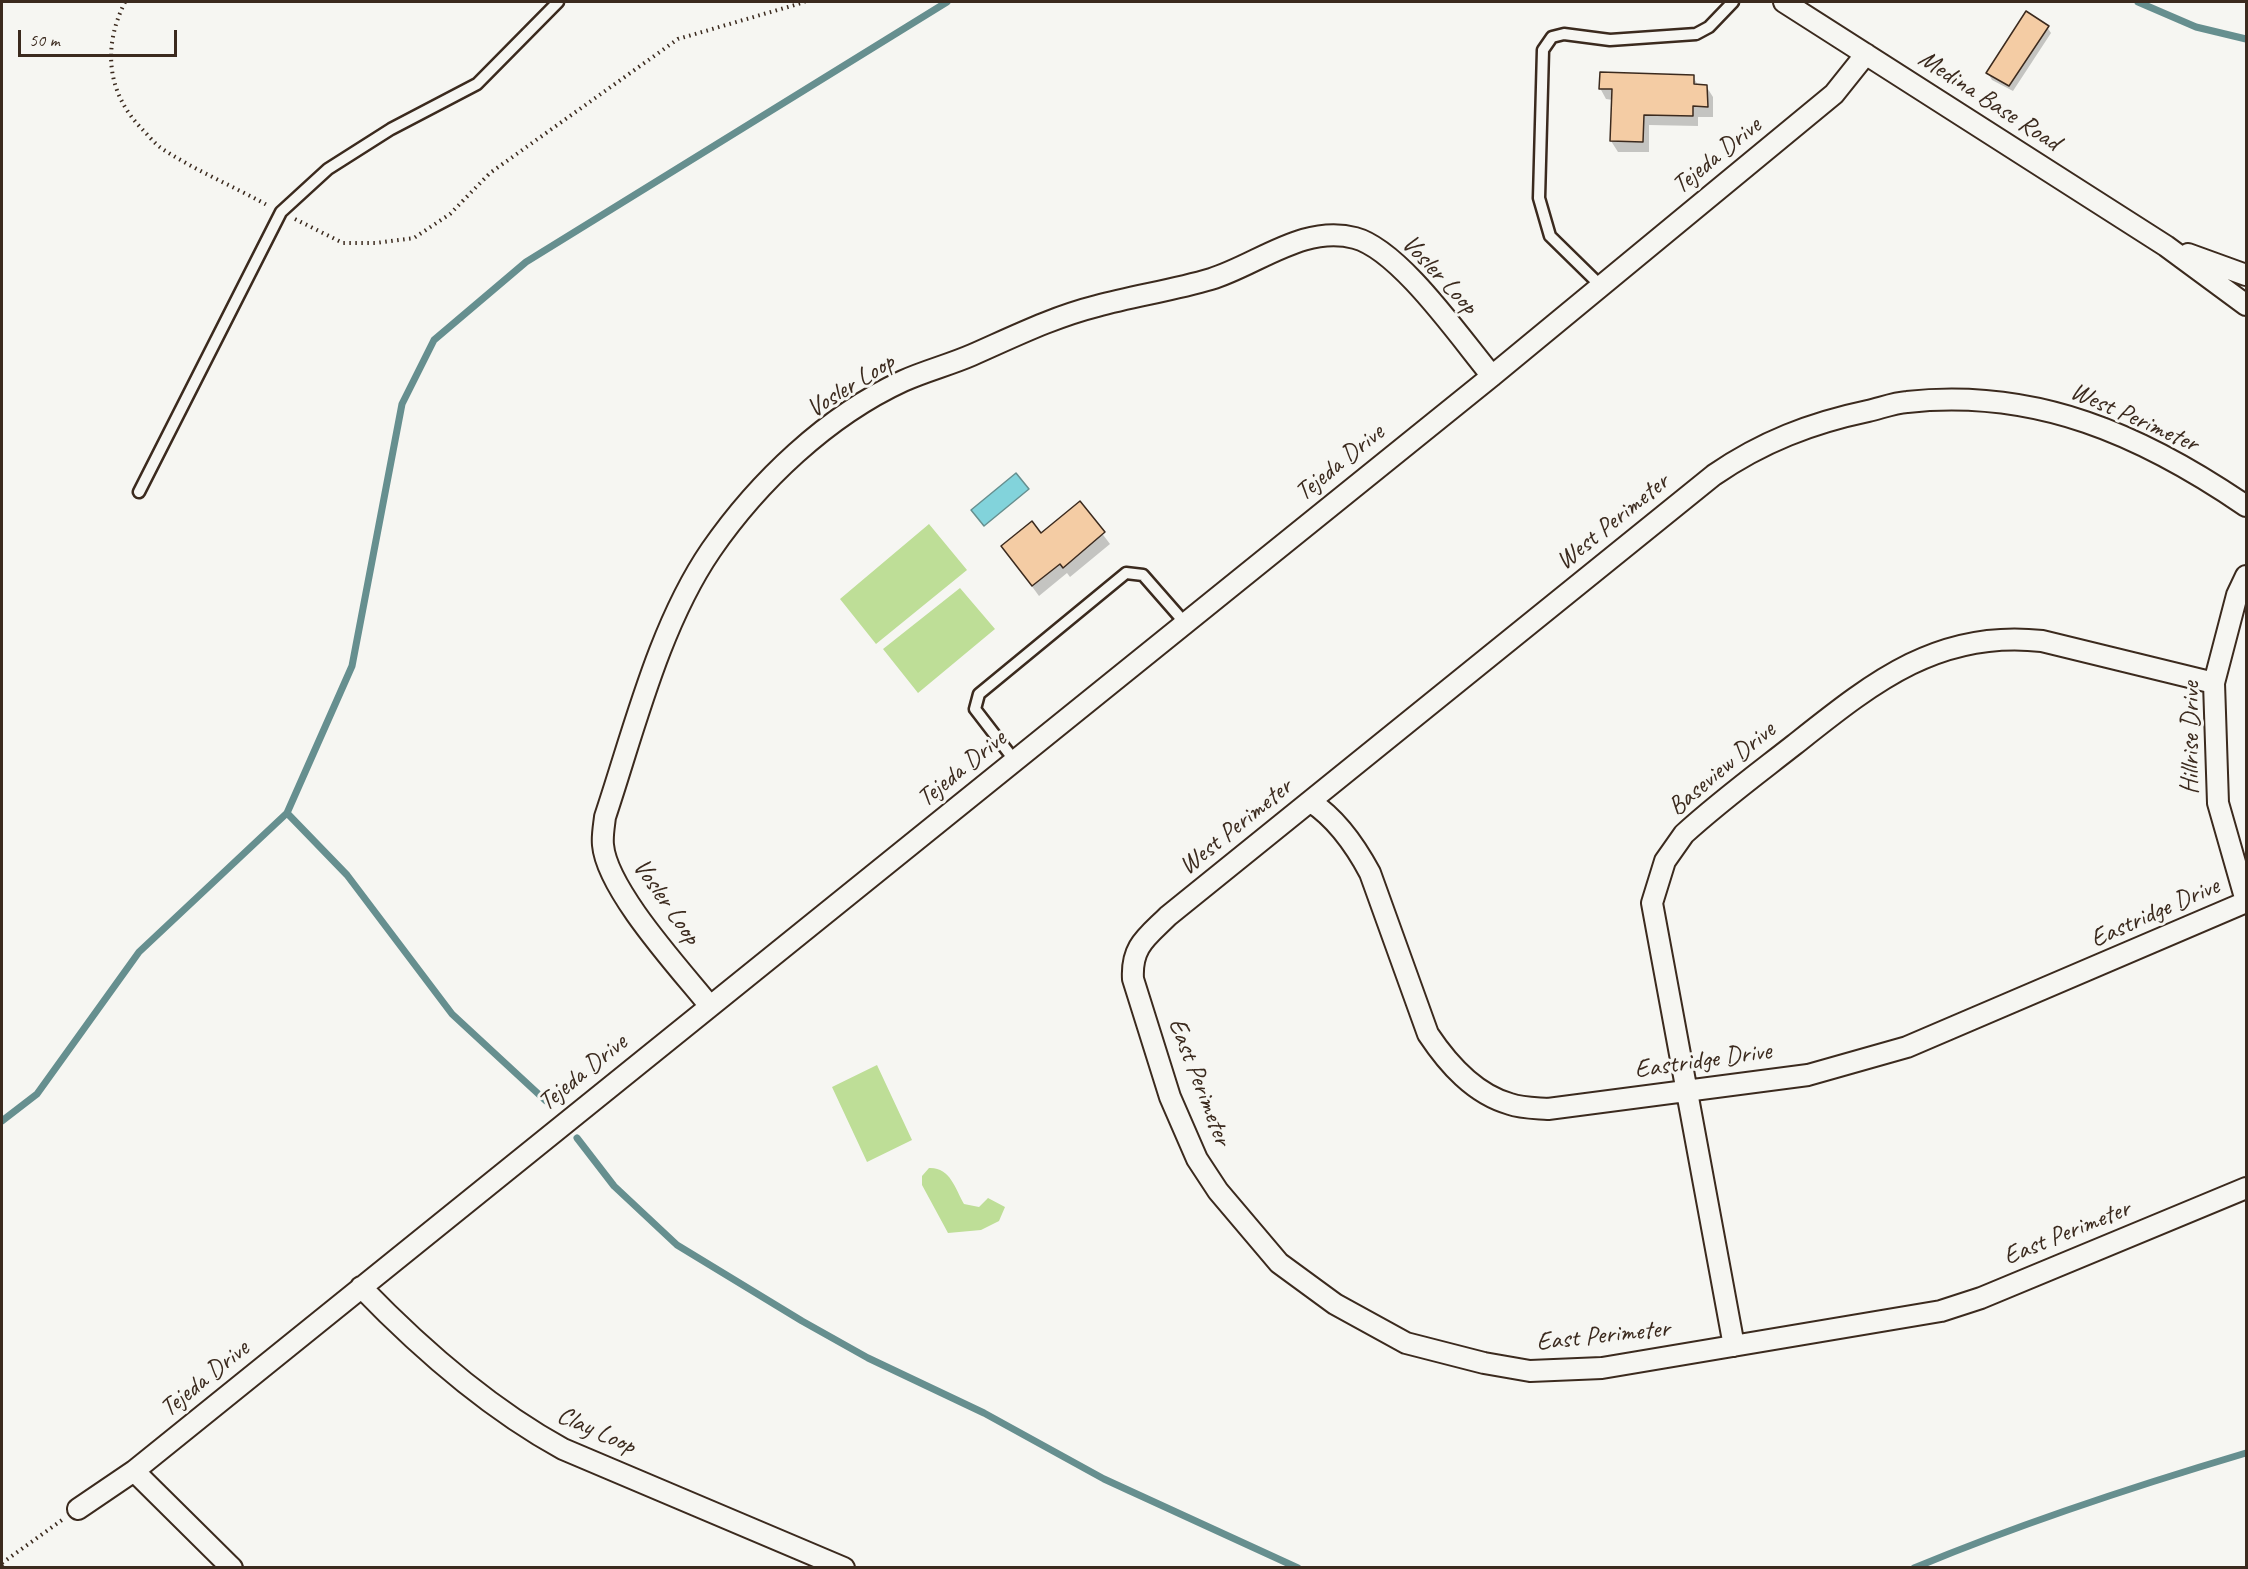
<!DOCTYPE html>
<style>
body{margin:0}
#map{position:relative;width:2248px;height:1569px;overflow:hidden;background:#f6f6f2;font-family:Caveat,sans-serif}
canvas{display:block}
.frame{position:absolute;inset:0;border:3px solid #3b2a1e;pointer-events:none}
.scale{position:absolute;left:18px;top:30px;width:159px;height:27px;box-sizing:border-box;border:3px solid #3b2a1e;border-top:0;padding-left:8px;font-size:18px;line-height:21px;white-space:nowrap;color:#3b2a1e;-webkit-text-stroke:4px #f6f6f2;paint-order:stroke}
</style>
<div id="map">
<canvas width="2248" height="1569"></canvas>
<div class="frame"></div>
<div class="scale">50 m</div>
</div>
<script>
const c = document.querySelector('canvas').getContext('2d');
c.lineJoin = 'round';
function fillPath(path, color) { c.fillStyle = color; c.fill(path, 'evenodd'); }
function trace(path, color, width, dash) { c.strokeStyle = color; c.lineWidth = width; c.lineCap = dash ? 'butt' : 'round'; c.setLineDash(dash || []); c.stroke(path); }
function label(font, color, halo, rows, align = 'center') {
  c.font = font + ' Caveat,sans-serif'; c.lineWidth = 6; c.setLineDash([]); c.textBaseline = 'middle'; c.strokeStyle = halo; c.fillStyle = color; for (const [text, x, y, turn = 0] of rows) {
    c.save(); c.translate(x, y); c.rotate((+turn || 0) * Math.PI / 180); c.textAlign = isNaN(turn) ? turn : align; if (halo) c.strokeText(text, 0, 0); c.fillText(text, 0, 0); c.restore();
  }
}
fillPath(new Path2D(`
 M929 524 967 570 876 644 840 599Z
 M960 588 995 629 918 693 883 649Z
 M877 1065 912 1140 867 1162 832 1087Z
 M929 1168C950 1167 955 1188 964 1204L979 1207 988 1198 1005 1207 999 1221 981 1230 948 1233 922 1185V1176Z`), '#bede97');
const water = new Path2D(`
 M1016 473 1029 489 984 526 971 510Z`);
fillPath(water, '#82d3db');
trace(water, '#668f8f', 1.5);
fillPath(new Path2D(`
 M2047 27 2051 33 2013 91 1992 80 1988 73Z
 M1693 77 1698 85 1706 86 1713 97V117H1698V126L1649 125V152H1618L1611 141 1613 100 1606 99 1600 88Z
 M1079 503 1110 544 1070 577 1067 573 1039 596 1003 547 1041 535Z`), '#0003');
trace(new Path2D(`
 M2138 2 2196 27 2246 39
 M287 813 347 875 452 1014 546 1101
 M2 1121 37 1094 139 952 287 813 352 666 402 404 434 340 526 262 947 2
 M577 1138 614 1186 677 1245 802 1321 868 1358 984 1413 1104 1479 1298 1568
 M1914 1568C2022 1523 2135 1486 2246 1453`), '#668f8f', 7);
const building = new Path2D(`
 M2026 11 2049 26 2009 86 1986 73Z
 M1600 72 1694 75V84L1707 85 1708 107 1693 106V116L1644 115 1643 142 1610 141 1612 89H1599Z
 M1080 501 1105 532 1063 568 1060 564 1032 586 1001 546 1032 521 1041 533Z`);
fillPath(building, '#f4cca4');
trace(building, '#3b2a1e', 1.5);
const service = new Path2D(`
 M1601 286 1550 236 1539 198 1543 50 1552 37 1564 34 1610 40 1696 34 1709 27 1733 2
 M139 492 281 212 328 169 391 129 477 84 558 2
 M1015 761 975 709 979 694 1126 573 1143 575 1185 623`);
const minor = new Path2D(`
 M1784 2 2166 246 2246 305
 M2188 254 2246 275
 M2246 506C2142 435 2036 388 1907 402 1894 403 1881 408 1868 411 1811 423 1762 442 1714 475L1168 916C1147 937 1131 946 1133 979L1170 1097 1197 1159 1218 1191 1279 1263 1335 1304 1406 1343 1484 1363 1530 1371 1602 1368 1941 1311 1981 1298 2246 1188
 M2246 576 2237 595 2214 683 2218 803 2246 901
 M1311 802C1337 819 1355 845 1370 873L1428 1034C1448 1064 1474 1094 1510 1104 1521 1108 1536 1108 1548 1109L1808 1075 1907 1047 2246 902
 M709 1005C680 969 607 890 603 845 602 836 604 826 605 817 634 730 659 626 711 550 758 482 827 416 903 381 925 371 949 365 972 355 1013 337 1053 317 1097 306 1134 296 1174 290 1211 279 1257 265 1304 224 1355 238 1400 250 1461 339 1492 376
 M361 1287C420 1348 488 1408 563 1449L844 1568
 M1734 1346 1652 903 1665 861 1684 834C1719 802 1757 774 1794 745 1871 684 1937 629 2042 641L2214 683
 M134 1471 232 1568
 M78 1509 134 1471 1492 376 1834 94 1866 54`);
trace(service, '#3b2a1e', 15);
trace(minor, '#3b2a1e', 24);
trace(new Path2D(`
 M125 2C103 46 106 92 142 129 148 135 154 143 161 148 194 170 233 186 267 205
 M295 219 343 243H376L414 238 450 214 490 173 678 39 805 2
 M2 1563 62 1520
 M2 1566 3 1568`), '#3b2a1e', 4, [1.5, 4.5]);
trace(service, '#f6f6f2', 10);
trace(minor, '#f6f6f2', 20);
label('26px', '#3b2a1e', '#f6f6f2', [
 ["Medina Base Road",1989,101,33],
 ["Tejeda Drive",1717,156,-39],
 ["Vosler Loop",1439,275,47],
 ["Vosler Loop",851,386,-32],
 ["West Perimeter",2134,418,24],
 ["Tejeda Drive",1340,463,-39],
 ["West Perimeter",1613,522,-39],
 ["Hillrise Drive",2191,738,-90],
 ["Tejeda Drive",962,769,-39],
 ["Baseview Drive",1722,769,-40],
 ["West Perimeter",1236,827,-39],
 ["Vosler Loop",666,902,55],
 ["Eastridge Drive",2155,913,-24],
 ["Eastridge Drive",1703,1061,-8],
 ["Tejeda Drive",583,1073,-39],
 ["East Perimeter",1199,1082,69],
 ["East Perimeter",2067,1233,-22],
 ["East Perimeter",1603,1336,-6],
 ["Tejeda Drive",205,1379,-39],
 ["Clay Loop",596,1431,24]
]);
</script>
